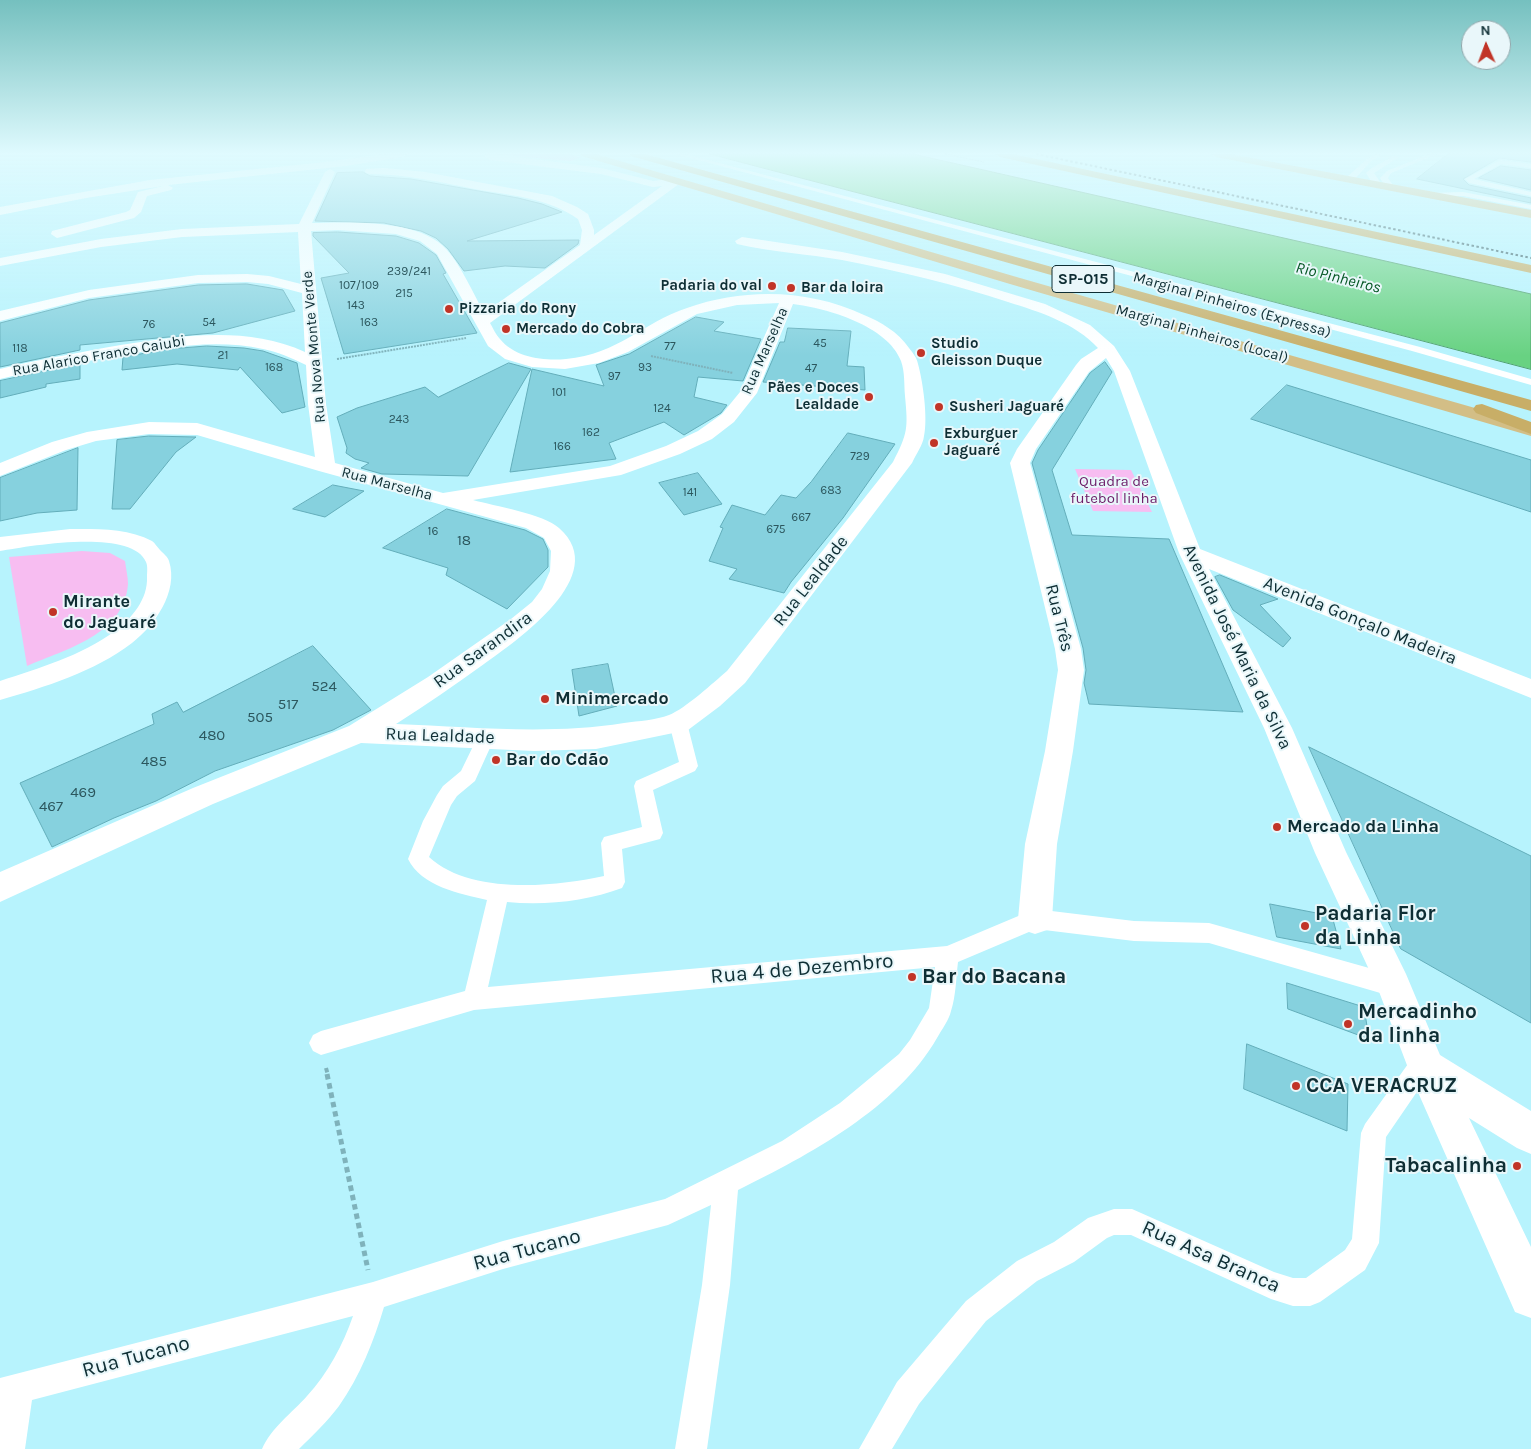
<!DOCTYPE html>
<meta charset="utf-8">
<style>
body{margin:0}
#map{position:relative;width:1531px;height:1449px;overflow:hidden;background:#b7f3fd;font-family:Karla,sans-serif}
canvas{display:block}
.north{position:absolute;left:1461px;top:20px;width:50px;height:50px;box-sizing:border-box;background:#e9f7fa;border:1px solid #91a7ab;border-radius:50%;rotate:358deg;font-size:14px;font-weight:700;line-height:20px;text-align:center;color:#0e2e34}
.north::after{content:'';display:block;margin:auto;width:18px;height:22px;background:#c13427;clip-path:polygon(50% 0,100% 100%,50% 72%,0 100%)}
</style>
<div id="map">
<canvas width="1531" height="1449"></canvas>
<div class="north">N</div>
</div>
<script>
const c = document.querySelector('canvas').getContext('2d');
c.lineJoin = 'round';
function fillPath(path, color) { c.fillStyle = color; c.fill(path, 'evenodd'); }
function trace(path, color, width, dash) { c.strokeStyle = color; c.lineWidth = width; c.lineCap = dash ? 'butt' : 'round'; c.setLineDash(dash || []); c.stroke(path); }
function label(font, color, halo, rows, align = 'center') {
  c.font = font + ' Karla,sans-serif'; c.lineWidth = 4; c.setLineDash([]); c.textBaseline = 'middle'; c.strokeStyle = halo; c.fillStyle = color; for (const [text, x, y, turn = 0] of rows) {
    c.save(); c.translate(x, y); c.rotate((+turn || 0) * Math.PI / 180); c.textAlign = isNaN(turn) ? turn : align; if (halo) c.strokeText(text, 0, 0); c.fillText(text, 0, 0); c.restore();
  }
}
fillPath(new Path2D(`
 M492 154H569L581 157 571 161Z
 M1075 469 1131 470 1152 512 1093 511Z
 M82 551 110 553 125 561C126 569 128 577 128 584 124 635 66 649 27 666L9 557Z`), '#f7bdf1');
const water = new Path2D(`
 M710 154H913L1531 294V369Z`);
fillPath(water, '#68d282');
trace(water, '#4da16b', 1);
const building = new Path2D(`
 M1448 154H1531V162L1499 158 1463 179 1469 185 1531 198V203L1417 179Z
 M1501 166 1531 170V190L1479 178Z
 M363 172 370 176 411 179 518 198 542 204 562 212 467 241 579 240 578 244 545 268 505 266 464 271 448 249 436 238 421 231 384 223 315 221 337 173Z
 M338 232 396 236 419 243 436 255 446 273 443 274 477 333 344 354 321 278 349 273 313 236V233Z
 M247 284 283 290 295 311 213 333 80 345V350L0 367V323L89 300 198 285Z
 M696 317 724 322 714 331 761 339 743 381 698 377 694 397 727 405 721 413 684 435 664 422 609 443 616 459 510 472 532 369 604 386 596 365 629 354Z
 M788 328 851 331 847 366 864 367 865 390 763 382 780 342H784Z
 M207 346 244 348 263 351 297 363 305 407 282 413 240 367 238 370 177 364 122 370 123 357 169 349Z
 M1105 362 1112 372 1052 470 1072 535 1169 539 1243 712 1089 704 1084 683 1086 670 1083 648 1032 463 1038 450 1090 373Z
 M509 363 531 369 468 476 382 474 361 468 369 463 355 459 346 453 347 448 337 417 357 408 425 387 438 397Z
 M80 364V379L46 384V387L0 398V381Z
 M1287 385 1531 460V512L1251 419Z
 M848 433 895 444 843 518 791 582 784 593 729 579 737 569 709 561 723 528 720 527 732 505 765 515 781 495 796 498 811 482Z
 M149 436 196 437 176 452 130 509H112L117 440Z
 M78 448 77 510 37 513 0 521V478Z
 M698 473 722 504 684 515 659 483Z
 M333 485 364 491 325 517 293 509Z
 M447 509 525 530 543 539 548 550V567L507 609 446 575 448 568 383 548Z
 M1220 575 1278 599 1260 605 1291 638 1283 647 1233 610 1215 577Z
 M313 646 371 710 333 730 215 771 156 801 114 818 52 847 20 783 154 724 152 714 177 702 183 712Z
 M608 664 617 706 579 716 572 670Z
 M1309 747 1531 856V1023L1401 949Z
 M1270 904 1332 916 1341 949 1277 937Z
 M1287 983 1364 1007 1369 1039 1288 1009Z
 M1247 1044 1348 1084 1347 1131 1244 1089Z`);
fillPath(building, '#86d1de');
trace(building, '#63adba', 1);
trace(new Path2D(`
 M945 154 984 162`), '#7fb2bb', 1, [2, 1]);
trace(new Path2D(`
 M651 356 733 373
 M337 359 466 338`), '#7fb2bb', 2, [2, 1]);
trace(new Path2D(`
 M326 1068 328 1075`), '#7fb2bb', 4, [4.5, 3]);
trace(new Path2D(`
 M327 1074 368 1270`), '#7fb2bb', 5, [5.5, 4]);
fillPath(new Path2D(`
 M676 154H685L1420 347 1531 379V385L1412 351Z
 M1376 154 1381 155 1371 161 1353 181H1347V177L1367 159Z
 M1429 154H1437L1391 173 1388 178 1394 187 1393 189H1387L1380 178 1387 171Z
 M1394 156 1399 157 1374 173 1382 185 1375 187 1366 173 1372 168Z
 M1500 160 1531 164V168L1501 164 1474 179 1531 192V196L1469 183 1465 179Z
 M1463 192 1531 205V209L1463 196 1431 197 1427 195 1431 193Z
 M678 717 684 718 687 723 698 766 695 771 653 790 663 833 660 839 622 849 625 882 622 888C587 901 545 906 507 902L488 987 947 946 1035 909 1134 921 1209 923 1394 975 1402 978 1405 986 1402 994 1394 997 1209 943 1134 941 1036 929 958 962C956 978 956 996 951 1011 949 1020 942 1029 937 1038 897 1108 809 1155 738 1190L730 1285 707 1449H675L702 1285 711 1205 668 1225 503 1269 384 1307C374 1341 360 1376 339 1406 327 1422 313 1435 299 1449H262C271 1428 292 1413 307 1396 328 1373 343 1345 353 1316L32 1400 25 1449H0V1378L373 1282 503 1241 665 1199 782 1141 840 1103 899 1054 910 1040 929 1008 935 967 474 1010 321 1055 313 1051 309 1043 313 1035 321 1031 465 991 487 900C460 894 421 886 408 859L423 821 437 795 443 786 461 771 479 734 485 732 491 734 494 739 475 781 457 796 451 805 429 857C470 895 554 887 604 876L601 843 604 837 642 827 634 786 636 781 679 762 669 723 672 718Z
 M1421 1053 1434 1060 1438 1068 1434 1076 1425 1080 1386 1137 1379 1243 1365 1270 1320 1302 1310 1306H1293L1271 1299 1131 1235H1114L1107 1238 1074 1262 1037 1281 986 1321 919 1404 892 1449H859L897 1382 966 1301 1017 1261 1054 1242 1088 1218 1114 1209H1132L1274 1272 1293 1278H1306L1345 1250 1352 1239 1361 1133 1365 1124 1413 1057Z`), '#fff');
fillPath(new Path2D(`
 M386 154H407L402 157 345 166 168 185 173 188 171 190 147 196 141 212 134 218 57 238 51 234 52 231 126 212 130 210 138 192 163 186 86 198 0 215V207L150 180 316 163Z
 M486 154H496L601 168 653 181 677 178 683 181 490 323C493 328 496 335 500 339 515 358 545 361 566 359 619 354 642 323 687 308 745 288 808 289 864 315 881 322 898 332 909 348 913 353 917 358 918 364 923 382 928 418 924 436 923 445 916 454 912 463L745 683 720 706 688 730 596 749 534 751 361 743 213 804 0 902V872L193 788 349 726 428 677 511 619 532 602 542 589 550 571 551 551 544 538 526 528 319 471 197 435 149 434 96 441 66 450 0 476V463L52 442 87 432 149 422 197 423 315 457 308 404 306 365C292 358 278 352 263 349 214 338 161 348 112 357 74 363 37 370 0 379V369C36 360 72 354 109 347 173 337 243 324 305 352L302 293 268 284 247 282 198 283 89 298 0 321V311L89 290 198 275 247 274 269 276 301 284 298 232 182 237 101 247 0 266V258L101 239 182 229 299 224 325 172 330 169 335 172 312 223C350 222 421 219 447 250 462 267 473 293 484 313L580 245 582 230 578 219C548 198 515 196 480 190 443 183 408 174 370 174L366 173 365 171 366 169 384 168 425 172 552 196 577 207 588 214 594 230V235L662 186 653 187 601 174 490 160 485 157ZM338 230 396 234 420 241 437 254 488 346 505 359 532 367 565 369 599 363 628 352 697 314 737 305 779 303 740 392 722 414 698 431 666 446 610 466 443 493 335 463 326 404 311 231ZM793 304C827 308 888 326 901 361 905 372 904 385 905 396 908 428 908 433 893 462L727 671C714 682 685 709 669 715 656 720 639 721 624 723 549 735 471 727 396 724 426 705 455 685 484 664 516 641 613 575 559 528 544 514 494 506 473 500L621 475 680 454 712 439 734 422 757 393Z
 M742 237 842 252 945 274 1045 304 1090 325 1114 346 1130 371 1200 549 1531 679V698L1209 569 1292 728 1346 852 1406 974 1440 1055 1531 1111V1154L1517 1148 1469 1118 1531 1247V1318L1515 1312 1413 1081 1378 989 1315 853 1264 728 1179 553 1114 371 1106 358 1089 372 1036 449 1030 463 1081 649 1084 670 1073 751 1057 844 1052 919 1047 930 1035 934 1023 930 1018 919 1025 844 1045 751 1058 670 1055 649 1010 463 1017 449 1076 365 1081 359 1098 348C1075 323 1040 312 1008 302 954 284 899 271 842 260 808 254 771 252 737 244L735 241Z
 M70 529C97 529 128 528 152 541 155 543 157 547 160 550 163 553 168 557 169 561 179 592 154 626 132 643 94 672 45 687 0 700V681C39 668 81 656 115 631 132 618 148 599 147 577 147 573 148 566 146 562 132 528 29 546 0 551V537Z`), '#fff');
fillPath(new Path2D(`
 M581 154H596L1020 278 1531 424V436L1010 284 582 156Z
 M1211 154H1230L1531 210V218L1216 157Z`), '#d3be86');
fillPath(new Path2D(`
 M630 154H645L1531 400V411L631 156Z
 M995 154H1013L1531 265V273L1000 157Z
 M1482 404 1531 422V434L1476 413 1473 409 1476 405Z`), '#c8ae67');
trace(new Path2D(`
 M1036 154 1531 258`), '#396067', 2, [2.5, 2.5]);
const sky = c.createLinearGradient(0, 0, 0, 356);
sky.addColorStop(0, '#75c0bf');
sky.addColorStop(0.43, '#dffafe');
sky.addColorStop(1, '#dffafe00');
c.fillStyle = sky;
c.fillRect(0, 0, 1531, 356);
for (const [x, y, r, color] of [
 [772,286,5,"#c13427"],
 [791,288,5,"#c13427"],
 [449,309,5,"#c13427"],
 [506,329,5,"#c13427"],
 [921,353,5,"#c13427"],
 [869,397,5,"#c13427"],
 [939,407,5,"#c13427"],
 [934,443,5,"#c13427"],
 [53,612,5,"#c13427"],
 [545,699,5,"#c13427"],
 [496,760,5,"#c13427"],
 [1277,827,5,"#c13427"],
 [1305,926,5,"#c13427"],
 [912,977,5,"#c13427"],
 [1348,1024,5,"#c13427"],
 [1296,1086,5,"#c13427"],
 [1517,1166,5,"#c13427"]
]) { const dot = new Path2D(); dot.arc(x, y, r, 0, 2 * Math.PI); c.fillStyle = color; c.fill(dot); trace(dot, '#e9f7fa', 2); }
label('12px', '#2c575e', null, [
 ["239/241",409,272],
 ["107/109",359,286],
 ["215",404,294],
 ["143",356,306],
 ["54",209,323],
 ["163",369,323],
 ["76",149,325],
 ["45",820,344],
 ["77",670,347],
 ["118",20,349],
 ["21",223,356],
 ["168",274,368],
 ["93",645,368],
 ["47",811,369],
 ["97",614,377],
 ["101",559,393],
 ["124",662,409],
 ["243",399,420],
 ["162",591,433],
 ["166",562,447],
 ["729",860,457],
 ["683",831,491],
 ["141",690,493],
 ["667",801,518],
 ["675",776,530],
 ["16",433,532]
]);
label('bold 15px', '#0e2e34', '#e9f7fa', [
 ["Padaria do val",762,286,"right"],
 ["Bar da loira",801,288],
 ["Pizzaria do Rony",459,309],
 ["Mercado do Cobra",516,329],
 ["Studio",931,344],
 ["Gleisson Duque",931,361],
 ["Pães e Doces",859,388,"right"],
 ["Lealdade",859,405,"right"],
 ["Susheri Jaguaré",949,407],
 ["Exburguer",944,434],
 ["Jaguaré",944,451]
], 'left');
label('15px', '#0e2e34', '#e9f7fa', [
 ["Marginal Pinheiros (Expressa)",1232,305,16],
 ["Marginal Pinheiros (Local)",1202,334,16],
 ["Rua Nova Monte Verde",314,347,-95],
 ["Rua Marselha",765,351,-66],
 ["Rua Alarico Franco Caiubi",99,356,-10],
 ["Rua Marselha",387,484,15]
]);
label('15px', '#6c1c68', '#e9f7fa', [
 ["Quadra de",1114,482],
 ["futebol linha",1114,499]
]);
label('15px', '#2c575e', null, [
 ["18",464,541],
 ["524",324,687],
 ["517",288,705],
 ["505",260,718],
 ["480",212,736],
 ["485",154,762],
 ["469",83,793],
 ["467",51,807]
]);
label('italic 16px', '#055725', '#e9f7fa', [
 ["Rio Pinheiros",1338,278,14]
]);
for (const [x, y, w] of [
 [1083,279,62]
]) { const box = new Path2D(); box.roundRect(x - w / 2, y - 13.5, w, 27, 4); c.fillStyle = '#e9f7fa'; c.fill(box); trace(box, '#0e2e34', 1); }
label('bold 16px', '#0e2e34', null, [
 ["SP-015",1083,279]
]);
label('18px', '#0e2e34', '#e9f7fa', [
 ["Rua Lealdade",811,581,-52],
 ["Rua Três",1059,618,76],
 ["Avenida Gonçalo Madeira",1360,621,22],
 ["Avenida José Maria da Silva",1237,647,64],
 ["Rua Sarandira",483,650,-36],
 ["Rua Lealdade",440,736,2]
]);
label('bold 18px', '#0e2e34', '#e9f7fa', [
 ["Mirante",63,602],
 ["do Jaguaré",63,623],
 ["Minimercado",555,699],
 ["Bar do Cdão",506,760],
 ["Mercado da Linha",1287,827]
], 'left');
label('bold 21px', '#0e2e34', '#e9f7fa', [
 ["Padaria Flor",1315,914],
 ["da Linha",1315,938],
 ["Bar do Bacana",922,977],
 ["Mercadinho",1358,1012],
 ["da linha",1358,1036],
 ["CCA VERACRUZ",1306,1086],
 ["Tabacalinha",1507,1166,"right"]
], 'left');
label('21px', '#0e2e34', '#e9f7fa', [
 ["Rua 4 de Dezembro",802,969,-5],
 ["Rua Tucano",527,1250,-15],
 ["Rua Asa Branca",1211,1257,24],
 ["Rua Tucano",136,1357,-15]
]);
</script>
